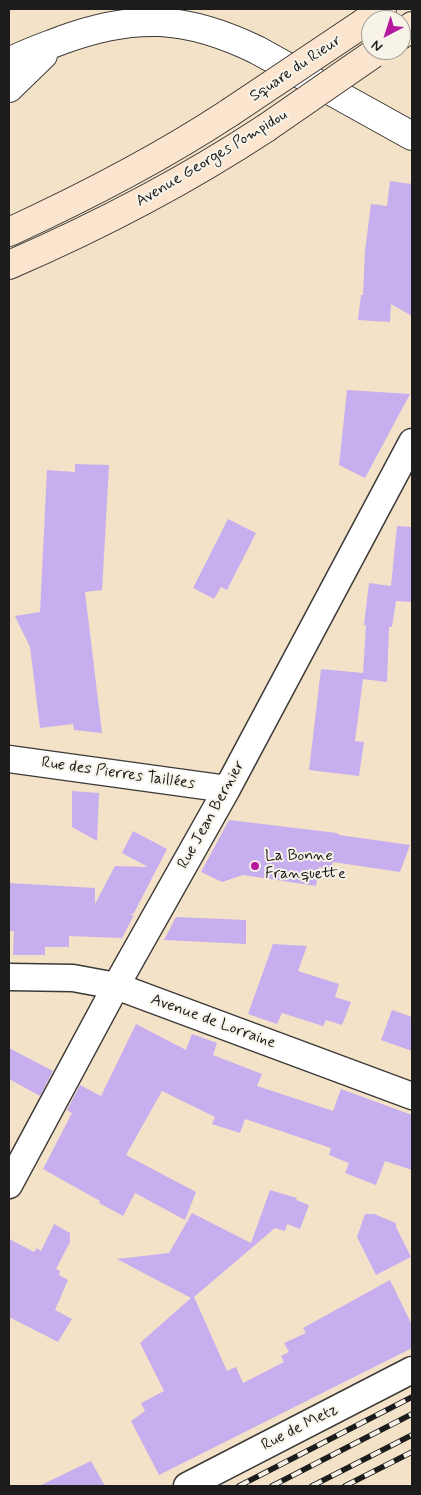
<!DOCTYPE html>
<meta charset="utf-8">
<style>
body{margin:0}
#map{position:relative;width:421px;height:1495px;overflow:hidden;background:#f3e1c8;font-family:Mynerve,sans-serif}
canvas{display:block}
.frame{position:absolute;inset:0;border:10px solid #1c1c1c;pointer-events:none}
.north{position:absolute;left:361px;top:10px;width:50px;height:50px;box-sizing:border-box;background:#f7f3e8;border:1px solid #9f9d96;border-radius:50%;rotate:220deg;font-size:14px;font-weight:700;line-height:20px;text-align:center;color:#1c1c1c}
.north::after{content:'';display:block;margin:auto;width:18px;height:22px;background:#b5179e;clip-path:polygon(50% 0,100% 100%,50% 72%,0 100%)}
</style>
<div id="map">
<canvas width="421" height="1495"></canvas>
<div class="frame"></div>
<div class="north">N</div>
</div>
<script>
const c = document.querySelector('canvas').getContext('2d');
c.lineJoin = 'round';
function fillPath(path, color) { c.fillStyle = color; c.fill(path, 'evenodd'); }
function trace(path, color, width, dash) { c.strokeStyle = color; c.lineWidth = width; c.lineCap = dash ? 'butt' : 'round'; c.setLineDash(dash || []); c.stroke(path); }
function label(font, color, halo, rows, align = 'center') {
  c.font = font + ' Mynerve,sans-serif'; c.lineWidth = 4; c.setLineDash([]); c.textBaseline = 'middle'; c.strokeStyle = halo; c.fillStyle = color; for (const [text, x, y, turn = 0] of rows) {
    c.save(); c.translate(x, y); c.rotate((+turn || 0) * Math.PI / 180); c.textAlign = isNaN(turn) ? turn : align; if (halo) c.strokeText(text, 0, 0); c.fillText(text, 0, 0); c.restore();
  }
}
fillPath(new Path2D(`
 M390 181 412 184V316L391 304 390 322 358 320 361 295H363L365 251 371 204 387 206Z
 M347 390 410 394 365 478 339 465Z
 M75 464 109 465 102 590 85 592 102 733 74 730 73 724 40 728 30 647 15 616 40 612 47 470 75 472Z
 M228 519 256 533 227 590 221 587 214 599 193 588Z
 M397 526 412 527V602L396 601 392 627H389L387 682 363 679 355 741 364 742 359 776 309 770 321 669 363 673 366 625H364L369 583 391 586Z
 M72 791 99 793 97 841 72 827Z
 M229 820 337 833 339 835 410 845 400 872 333 862 331 870 319 867 316 886 243 875 222 882 201 872Z
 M133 831 167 849 134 913 130 915H134L122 938 69 936V947H45V955H13L14 931H9V883L95 888V904L115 866 148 867 122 853Z
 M176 917 246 920V944L164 940Z
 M273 944 307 946 298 971 339 984 335 997 351 1002 342 1025 326 1020 323 1026 282 1013 277 1024 248 1014Z
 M392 1010 412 1017V1051L381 1040Z
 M136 1024 186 1050 192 1034 217 1043 213 1055 262 1074 257 1086 333 1111 341 1089 412 1115V1170L385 1161 376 1185 345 1173 349 1163 329 1155 331 1148 245 1119 240 1133 212 1124 215 1117 162 1091 126 1155 196 1192 185 1220 135 1193 123 1216 99 1203 100 1201 43 1169 72 1113 67 1110 80 1085 101 1096Z
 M9 1048 53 1071 40 1096 9 1079Z
 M270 1190 297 1198 296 1200 309 1205 300 1229 287 1224 285 1231 275 1228 194 1297 227 1371 236 1367 243 1383 284 1362 281 1356 289 1352 284 1343 306 1333 303 1328 390 1280 412 1325V1348L159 1475 131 1421 145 1411 141 1403 164 1391 140 1343 191 1298 117 1259 169 1253 192 1213 251 1243Z
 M365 1214H374L396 1223V1227L411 1257 376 1275 357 1237Z
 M54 1224 70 1233V1242L56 1269 60 1271 59 1275 68 1280 55 1310 72 1319 58 1342 9 1317V1239L34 1252 37 1248 41 1251Z
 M91 1461 105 1486H39Z`), '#c7afef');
const minor = new Path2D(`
 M9 759 227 789
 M9 977 73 978 116 986 412 1096
 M9 1185 116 986 227 789 412 442
 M187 1486 412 1370`);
const tertiary = new Path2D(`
 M9 62C26 53 44 47 62 40 135 13 187 16 257 50L412 136
 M9 88 43 55`);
const secondary = new Path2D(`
 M362 24 382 9
 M401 35 412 26
 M9 232C85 197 159 159 229 113
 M9 265C99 226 184 182 266 128`);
trace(minor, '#3c3a36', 29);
trace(tertiary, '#3c3a36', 30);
trace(secondary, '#3c3a36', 30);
trace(minor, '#fff', 26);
trace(tertiary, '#fff', 28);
trace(secondary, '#fce5cf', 28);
const rail = new Path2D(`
 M239 1486 412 1397
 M272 1486 412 1414
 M312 1486 412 1435
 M345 1486 412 1452`);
trace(rail, '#1c1c1c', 5.5);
trace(rail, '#f7f3e8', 4, [11]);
const secondaryBridge = new Path2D(`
 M229 113 362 24
 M266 128 373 54`);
trace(secondaryBridge, '#3c3a36', 30, []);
trace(secondaryBridge, '#fce5cf', 28);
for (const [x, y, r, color] of [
 [255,866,5,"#b5179e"]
]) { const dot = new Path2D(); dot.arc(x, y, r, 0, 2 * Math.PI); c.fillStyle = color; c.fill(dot); trace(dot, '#f7f3e8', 2); }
label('16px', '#1c1c1c', '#f7f3e8', [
 ["Square du Rieur",296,69,-34],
 ["Avenue Georges Pompidou",212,159,-31],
 ["Rue des Pierres Taillées",118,774,8],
 ["Rue Jean Bernier",212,815,-61],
 ["Avenue de Lorraine",213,1022,20],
 ["Rue de Metz",300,1428,-27]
]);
label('16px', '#1c1c1c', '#f7f3e8', [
 ["La Bonne",265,857],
 ["Franquette",265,875]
], 'left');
</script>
